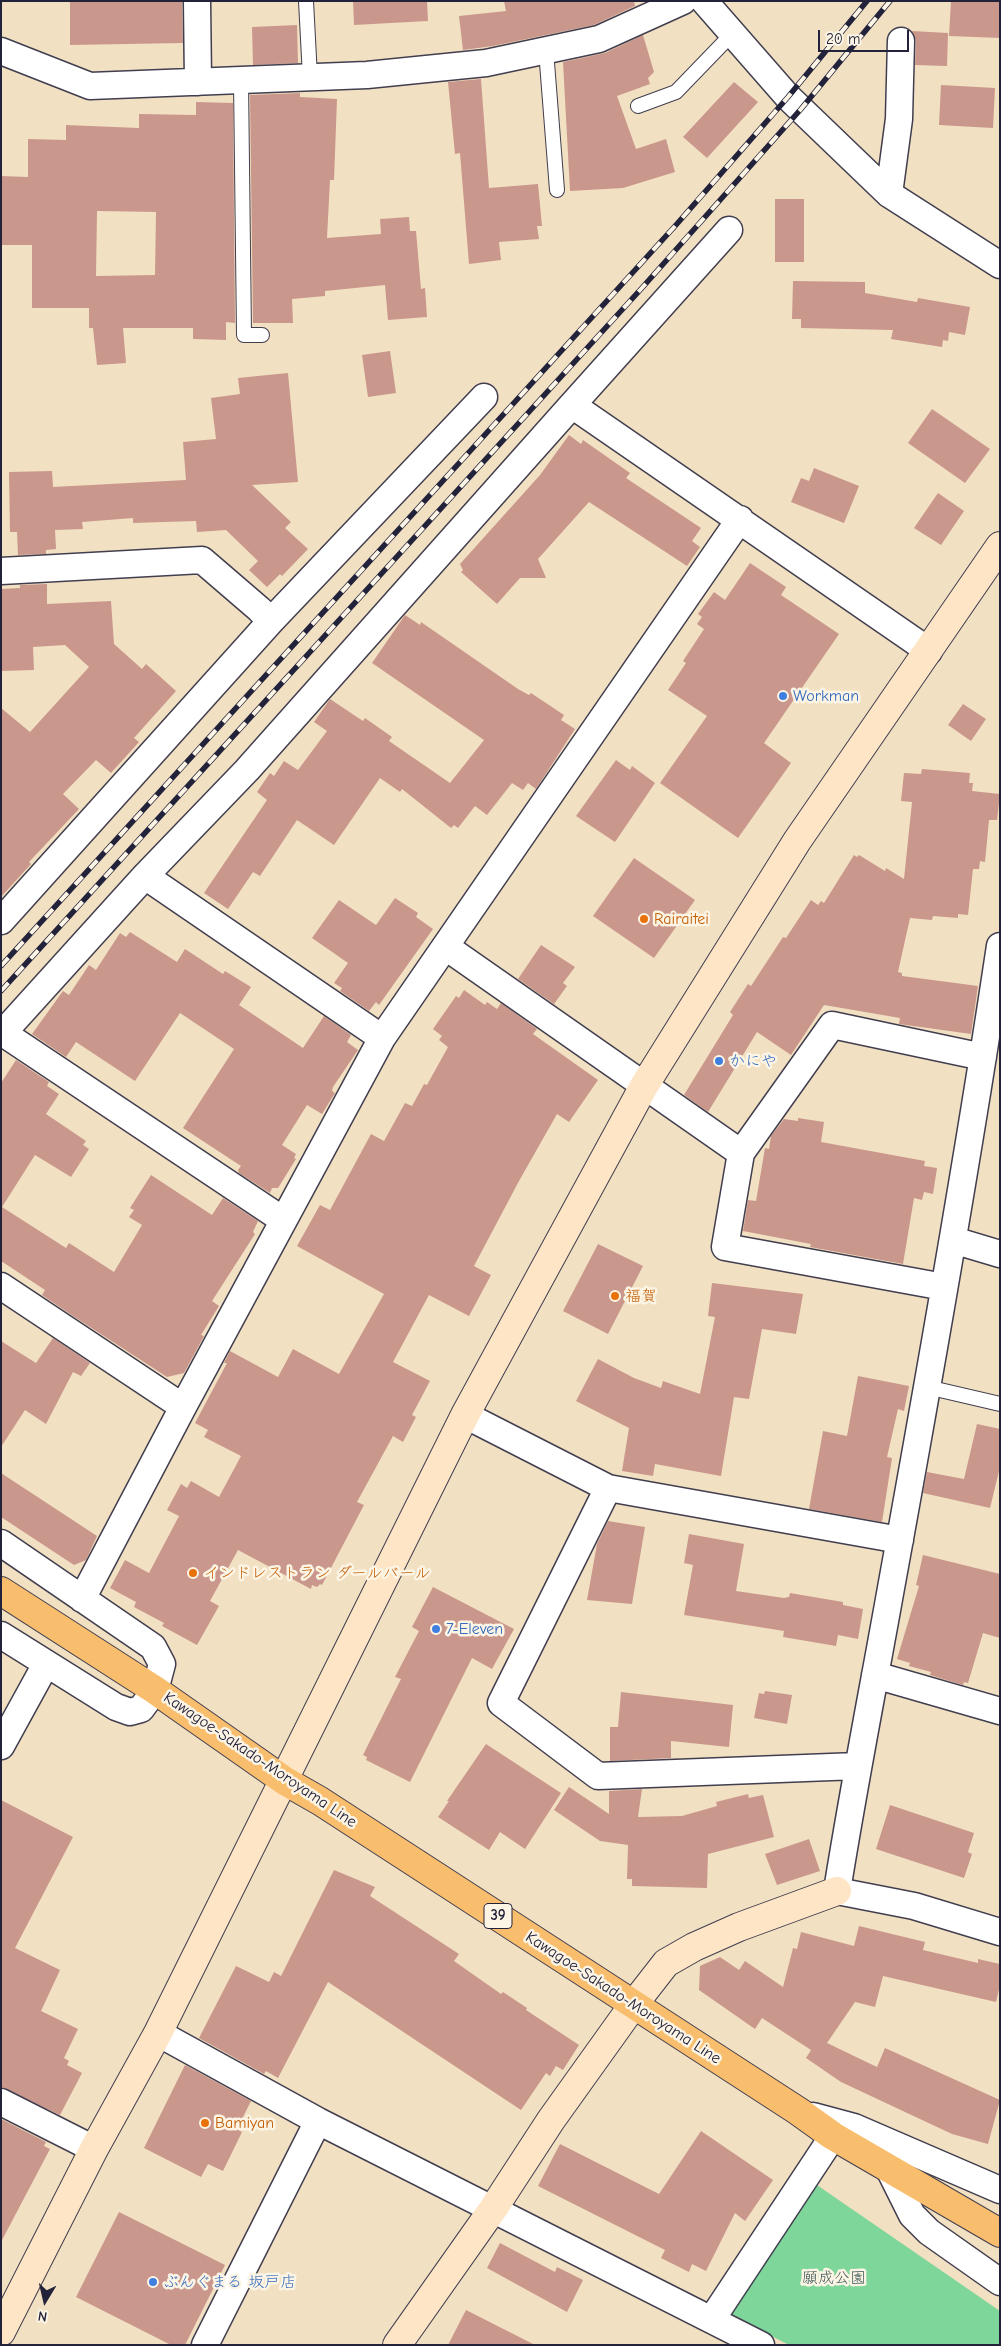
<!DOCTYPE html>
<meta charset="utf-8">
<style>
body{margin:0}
#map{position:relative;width:1001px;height:2346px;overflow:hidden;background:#f2e0c2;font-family:"Comic Neue",sans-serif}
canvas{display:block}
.frame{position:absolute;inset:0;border:2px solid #22223b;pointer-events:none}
.north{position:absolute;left:20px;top:2276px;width:50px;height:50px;-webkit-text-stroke:4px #fcf5e5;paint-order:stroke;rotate:189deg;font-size:14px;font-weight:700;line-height:20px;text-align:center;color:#22223b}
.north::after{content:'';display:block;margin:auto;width:18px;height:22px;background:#22223b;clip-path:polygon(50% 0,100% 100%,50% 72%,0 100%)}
.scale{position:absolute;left:818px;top:30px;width:91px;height:22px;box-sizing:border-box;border:2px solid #22223b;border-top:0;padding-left:6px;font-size:15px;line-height:18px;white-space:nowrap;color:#22223b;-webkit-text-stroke:4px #fcf5e5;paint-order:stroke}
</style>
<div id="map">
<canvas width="1001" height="2346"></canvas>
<div class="frame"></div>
<div class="north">N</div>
<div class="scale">20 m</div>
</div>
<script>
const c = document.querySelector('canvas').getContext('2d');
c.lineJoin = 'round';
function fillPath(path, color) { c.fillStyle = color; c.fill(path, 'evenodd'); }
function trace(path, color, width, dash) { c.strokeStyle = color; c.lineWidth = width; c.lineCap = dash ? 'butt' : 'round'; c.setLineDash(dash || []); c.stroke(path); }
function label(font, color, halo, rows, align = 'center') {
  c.font = font + ' "Comic Neue","Klee One",sans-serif'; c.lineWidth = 5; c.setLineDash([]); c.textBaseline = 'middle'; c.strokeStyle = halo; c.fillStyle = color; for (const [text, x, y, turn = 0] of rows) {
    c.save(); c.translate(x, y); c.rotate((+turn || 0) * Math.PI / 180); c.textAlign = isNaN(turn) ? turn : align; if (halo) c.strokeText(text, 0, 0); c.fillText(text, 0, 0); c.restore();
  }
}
fillPath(new Path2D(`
 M814 2183 1000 2311V2345H789L729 2314Z`), '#7fd69a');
fillPath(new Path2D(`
 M70 1H182L183 43 70 45Z
 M353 1H427L428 21 354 25Z
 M504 1H634L635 6 594 25 493 46 463 50 459 16 506 11Z
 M951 1H1000V38L949 36Z
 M297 25 298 63 253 65 252 27Z
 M912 31 948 33 947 66 915 65 916 41Z
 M643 35 654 72 648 78 650 84 617 96 636 149 666 139 675 172 623 188 570 191 563 62 605 53Z
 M481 79 489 188 538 184 542 226H537L539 239 499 242 501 260 469 264 460 153 455 154 448 82Z
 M734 82 758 102 707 158 683 137Z
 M941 85 995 88 993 128 939 125Z
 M300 93V97L337 99 334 180H330L327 238 381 234 380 219 409 217 410 231H416L421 289 425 288 427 317 388 320 385 285 325 291V296L292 299 293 323H253L250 95Z
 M196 102 233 103 235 323 226 322V340L193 339V328H123L126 363 97 365 93 328H89V308H32V245H1V176L28 177V139L66 140V125L139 128V114L196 115ZM97 211 156 212 155 275 96 276Z
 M775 199H804V262H775Z
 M793 281 865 282V293L917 302 918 298 970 307 965 335 949 332 948 341 943 340 942 347 891 339 893 330 801 328V319H792Z
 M390 351 396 393 368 397 362 355Z
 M288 373 298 482 252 485 291 522 285 528 308 549 282 576 280 574 267 587 249 570 258 561 226 530 197 532 196 521 133 523V518L82 522 83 529 55 530 56 549 46 550V554L18 555 17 532H10L9 472 52 471 53 487 186 480 183 442 216 439 211 398 240 394 238 378Z
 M932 409 990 449 965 483 908 443Z
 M569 435 581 444 583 440 630 473 626 478 701 528 692 541 700 547 687 566 589 502 538 559 546 578H520L497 604 461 572 463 570 460 564 540 475Z
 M814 468 859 486 844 523 791 502 801 478 809 481Z
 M938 493 964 511 941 545 914 528Z
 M750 563 786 587 781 595 839 634 764 743 791 763 738 838 660 783 707 716 668 690 686 663 683 661 704 629 697 624 702 617 698 614 714 592 725 600Z
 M47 584V604L111 601 114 644 142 669 146 664 176 691 134 738 139 742 111 773 96 760 63 794 79 809 29 862 31 864 1 897V708L30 732 89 667 65 645 33 647 34 670 1 671V589L20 588V585Z
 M405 615 420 625 421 622 518 689 529 695 531 693 564 715 561 720 575 729 536 789 528 783 523 790 512 783 487 815 475 806 458 828 454 825 451 828 402 789 400 792 380 778 334 845 297 820 260 876 253 872 228 909 204 893 267 800 257 792 270 773 274 776 284 761 298 770 327 731 314 722 330 699 363 721 365 718 392 737 389 741 450 783 484 740 372 663Z
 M963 704 986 719 971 741 948 725Z
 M616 760 630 770 632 766 655 783 615 842 576 816Z
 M922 769 970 773 969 783H973L972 791 1000 794 997 820H989L985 862 980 861 979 869H973L968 915 958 914V918L933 916 932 920 910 918 898 972 902 973V976L978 986 971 1034 906 1025 899 1024 900 1018 824 1005 791 1055 757 1032 708 1112 684 1095 733 1015 730 1012 748 984 751 986 783 937 786 938 811 900 818 905 821 901 824 903 854 855 857 857 859 855 885 871 886 868 904 879 912 802 901 801 904 773 921 774Z
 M634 858 695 900 654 958 593 916Z
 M395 898 418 913 416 917 433 929 379 1005 376 1002 369 1011 340 991 342 988 334 983 348 963 312 938 339 900 376 925Z
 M130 932 177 962 185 949 223 974 225 971 251 987 239 1005 303 1048 324 1016 351 1035 347 1042 358 1050 333 1087 332 1091 335 1093 322 1114 307 1105 282 1145 296 1154 294 1158 296 1159 278 1188H272L270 1193 239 1173 238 1170 241 1166 183 1128 234 1049 180 1013 135 1081 76 1042 66 1057 32 1034 63 991 69 995 89 965 96 970 120 933 126 937Z
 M541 945 575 967 563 983 567 986 554 1004 518 979Z
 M464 990 485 1005 487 1002 497 1009 501 1003 537 1029 533 1034 598 1080 569 1122 557 1114 519 1181 474 1266 491 1275 469 1316 429 1295 393 1362 430 1381 412 1415 416 1417 403 1442 393 1436 357 1502 364 1505 322 1585 320 1584 317 1587 312 1585 311 1589 238 1550 210 1601 219 1606 197 1645 162 1626 164 1623 134 1607 136 1602 110 1588 125 1560 149 1573 179 1516 167 1510 181 1484 187 1488 191 1481 219 1497 241 1456 204 1437 208 1430 195 1423 227 1363H224L230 1351 278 1377 293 1349 339 1374 384 1294 297 1246 320 1205 330 1210 371 1134 384 1141 405 1103 412 1106 424 1084 427 1085 448 1047 439 1040 442 1036 433 1029 456 996 459 998Z
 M16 1060 49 1082 47 1086 59 1094 46 1114 86 1141 83 1145 89 1149 71 1177 35 1155 2 1207 66 1248 69 1243 114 1272 142 1225 129 1217 134 1210 130 1208 151 1175 212 1215 223 1198 258 1221 253 1232 255 1234 212 1301 219 1306 201 1335 204 1336 184 1373 167 1377 70 1314 42 1295 45 1290 1 1261V1083Z
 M798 1118 824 1122 821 1142 925 1161 924 1166 937 1168 933 1194 924 1192 922 1200 914 1198 903 1264 810 1247 811 1244 743 1231 748 1200 756 1201 765 1148 769 1149 771 1136 784 1119 798 1121Z
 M598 1244 643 1266 608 1334 563 1311Z
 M712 1283 803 1294 796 1334 762 1329 749 1399 734 1397 721 1476 655 1464 653 1476 622 1471 629 1428 576 1401 598 1359 634 1378 661 1388 663 1381 700 1394 715 1317 708 1316Z
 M53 1338 90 1363 81 1376 73 1372 46 1424 25 1410 1 1447V1341L36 1363Z
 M858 1376 909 1386 904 1411 898 1409 887 1457 892 1458 882 1522 809 1509 823 1431 847 1436Z
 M977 1424 1000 1429V1467L990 1508 923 1493 927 1472 964 1479Z
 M1 1473 97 1536 86 1560 74 1565 1 1517Z
 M608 1521 645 1527 632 1604 587 1600 597 1544Z
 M689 1534 744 1544 736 1591 784 1598 789 1597 790 1593 843 1602V1605L863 1609 858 1639 838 1635 836 1646 783 1637 784 1631 684 1615 693 1565 684 1563Z
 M923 1555 1000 1574V1638L983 1633 968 1683 964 1682 963 1685 930 1675 931 1672 909 1666 910 1663 897 1659 919 1586 916 1585Z
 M433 1587 514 1629 492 1669 472 1658 410 1782 366 1760 367 1757 363 1755 401 1679 395 1677 419 1631 412 1627Z
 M765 1691 792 1695 787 1724 754 1718 759 1693 764 1694Z
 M621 1692 733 1705 729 1747 671 1741V1758L610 1761V1727H618Z
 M486 1744 561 1793 525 1849 500 1832 489 1850 438 1817 449 1801H447Z
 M569 1787 609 1814V1791L642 1789 638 1817 682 1816 717 1806 716 1802 748 1794 749 1798 763 1795 774 1837 708 1854 707 1888 632 1886V1879H627L628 1845 600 1841 554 1810Z
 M1 1800 73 1837 15 1948 60 1970 41 2011 78 2029 64 2058 69 2061 67 2065 82 2073 60 2115 1 2087Z
 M890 1805 974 1833 968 1852 972 1854 964 1878 876 1849Z
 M809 1839 820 1871 777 1885 765 1854Z
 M334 1870 375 1887 370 1896 459 1954 454 1961 501 1994 503 1992 527 2008 526 2010 579 2045 563 2070 556 2066 550 2076 546 2073 521 2110 328 1982 278 2078 266 2071 264 2074 199 2038 236 1966 269 1982 274 1972 281 1976Z
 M859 1926 925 1942 923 1950 978 1963V1959L1000 1964V1985L996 2002 883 1976 875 2007 855 2002 827 2043 877 2067 885 2048 1000 2100 988 2144 952 2134 841 2082 806 2058 811 2050 762 2018 755 2029 699 1990 700 1966 720 1957 739 1970 745 1961 783 1987 793 1948 797 1949 801 1932 854 1946Z
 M185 2065 251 2101 237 2129 242 2132 223 2171 208 2164 201 2177 144 2148Z
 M1 2119 46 2142 44 2146 50 2149 1 2242Z
 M701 2131 773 2180 745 2221 735 2213 706 2271 692 2264 689 2272 661 2258 665 2250 538 2186 560 2144 659 2194Z
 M119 2212 225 2265 185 2345H171L76 2297Z
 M500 2243 555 2272 557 2267 583 2280 567 2312 487 2268Z
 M466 2310 535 2345H448Z`), '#ca978c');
const lane = new Path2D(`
 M306 1 310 77
 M546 50 557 190
 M241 80 244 335H262
 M638 106 676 92 732 34
 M927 1387 1000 1404`);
const street = new Path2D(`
 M197 1 198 82
 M704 1 788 97 889 194 1000 265
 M1 51 90 86 367 75 486 63 599 39 683 1
 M889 194 899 119 901 41
 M572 405 729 230
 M1 571 202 560 259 609 271 621 1 921
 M271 621 484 397
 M145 876 382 1038
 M1000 946C968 1160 930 1374 891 1588 873 1689 853 1790 837 1891L914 1906 1000 1932
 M446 947 741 1153 832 1025 983 1057
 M3 1033 283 1220
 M1 1035 145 876 247 770 572 405 929 651
 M741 1153 725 1247 944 1287
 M953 1240 1000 1254
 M1 1286 183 1407
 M465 1415 608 1488 900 1540
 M608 1488 501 1703 598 1776 857 1766
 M1 1543 153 1647 162 1664 155 1690 141 1709 130 1712 116 1707 1 1635
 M82 1599 183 1407 382 1038 740 519
 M875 1675 1000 1711
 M1 1746 46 1664
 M158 2033 318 2121 761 2345
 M1 2102 94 2149
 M813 2116 854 2127 1000 2190
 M890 2171 912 2215 929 2232 1000 2282
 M712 2319 833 2136
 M205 2345 318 2121`);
const secondary = new Path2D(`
 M1 2332 94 2149 158 2033 465 1415 644 1086 797 841 1000 546
 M397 2345 493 2209 551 2120 634 2004 666 1963 694 1947 739 1927 837 1891`);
const primary = new Path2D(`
 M1 1591 155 1690 285 1781 320 1801 798 2111 833 2136 1000 2233`);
trace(lane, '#413e4f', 16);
trace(street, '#413e4f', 29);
trace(secondary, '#413e4f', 30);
trace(primary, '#413e4f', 30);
trace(lane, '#fff', 14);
trace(street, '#fff', 26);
trace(secondary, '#fde5c5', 28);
trace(primary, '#f9be6d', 28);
const rail = new Path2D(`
 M1 966 676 225 788 97 867 1
 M1 991 641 289 801 109 890 1`);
trace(rail, '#22223b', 5.5);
trace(rail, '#fcf5e5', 4, [11]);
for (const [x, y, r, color] of [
 [783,696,5,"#3f7fe0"],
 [644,919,5,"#e8710a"],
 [719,1061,5,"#3f7fe0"],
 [615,1296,5,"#e8710a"],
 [193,1573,5,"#e8710a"],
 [436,1629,5,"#3f7fe0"],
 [205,2123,5,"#e8710a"],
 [153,2282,5,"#3f7fe0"]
]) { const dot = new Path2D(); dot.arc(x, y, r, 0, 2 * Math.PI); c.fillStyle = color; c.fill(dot); trace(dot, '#fcf5e5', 2); }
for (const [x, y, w] of [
 [498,1916,28]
]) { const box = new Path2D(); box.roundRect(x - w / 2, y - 12.5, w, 25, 4); c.fillStyle = '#fcf5e5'; c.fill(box); trace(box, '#22223b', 1); }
label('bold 15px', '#22223b', null, [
 ["39",498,1916]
]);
label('16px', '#366cbe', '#fcf5e5', [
 ["Workman",793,696],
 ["かにや",729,1061],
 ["7-Eleven",446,1629],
 ["ぶんぐまる 坂戸店",163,2282]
], 'left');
label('16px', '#c56008', '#fcf5e5', [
 ["Rairaitei",654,919],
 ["福賀",625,1296],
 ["インドレストラン ダールバール",203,1573],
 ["Bamiyan",215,2123]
], 'left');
label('16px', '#22223b', '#fcf5e5', [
 ["Kawagoe-Sakado-Moroyama Line",260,1760,34],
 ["Kawagoe-Sakado-Moroyama Line",623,1998,33]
]);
label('16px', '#3e5858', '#fcf5e5', [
 ["願成公園",834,2278]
]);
</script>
